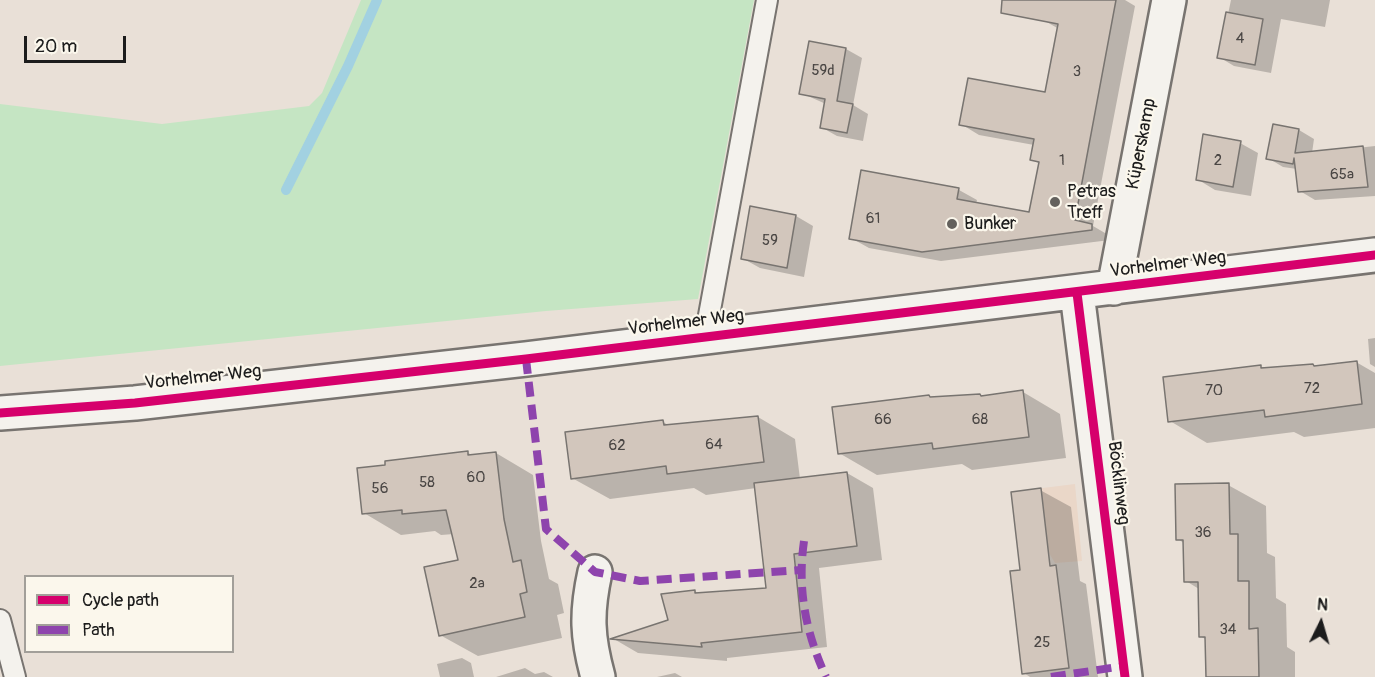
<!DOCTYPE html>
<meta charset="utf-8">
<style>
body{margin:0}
#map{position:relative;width:1375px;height:677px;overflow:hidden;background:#e9e0d7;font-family:Pangolin,sans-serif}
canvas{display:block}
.legend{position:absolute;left:24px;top:575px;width:210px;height:78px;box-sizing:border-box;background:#fbf7ec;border:2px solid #a29f99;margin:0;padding:8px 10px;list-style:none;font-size:18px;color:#1c1c1c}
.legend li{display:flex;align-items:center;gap:12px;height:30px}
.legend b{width:30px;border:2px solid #a29f99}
.north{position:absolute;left:1291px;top:593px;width:60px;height:60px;-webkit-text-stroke:4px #fbf7ec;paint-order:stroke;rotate:5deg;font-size:16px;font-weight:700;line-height:24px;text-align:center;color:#1c1c1c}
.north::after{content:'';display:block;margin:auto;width:21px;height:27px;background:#1c1c1c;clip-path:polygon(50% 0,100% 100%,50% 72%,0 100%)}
.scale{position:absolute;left:24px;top:36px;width:102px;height:27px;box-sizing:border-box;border:3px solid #1c1c1c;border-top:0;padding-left:8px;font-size:18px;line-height:21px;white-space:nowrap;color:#1c1c1c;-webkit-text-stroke:4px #fbf7ec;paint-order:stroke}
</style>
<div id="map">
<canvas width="1375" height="677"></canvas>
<ul class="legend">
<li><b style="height:8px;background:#d6006c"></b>Cycle path</li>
<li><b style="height:8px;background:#8e44ad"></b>Path</li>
</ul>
<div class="north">N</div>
<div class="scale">20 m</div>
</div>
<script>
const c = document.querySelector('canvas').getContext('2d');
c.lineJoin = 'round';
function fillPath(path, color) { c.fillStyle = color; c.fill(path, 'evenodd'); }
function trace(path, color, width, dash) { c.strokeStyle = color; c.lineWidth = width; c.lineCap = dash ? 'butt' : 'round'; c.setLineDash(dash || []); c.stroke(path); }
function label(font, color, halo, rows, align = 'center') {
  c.font = font + ' Pangolin,sans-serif'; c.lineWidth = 4.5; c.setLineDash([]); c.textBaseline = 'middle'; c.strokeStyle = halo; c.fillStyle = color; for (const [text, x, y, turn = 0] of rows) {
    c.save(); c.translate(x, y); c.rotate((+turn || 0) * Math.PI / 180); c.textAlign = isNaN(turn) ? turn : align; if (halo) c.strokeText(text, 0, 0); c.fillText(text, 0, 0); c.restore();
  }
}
fillPath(new Path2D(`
 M1075 484 1082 561 1055 563 1049 553 1019 557 1011 492Z`), '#ead7c8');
fillPath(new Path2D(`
 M361 0H754L698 299 546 311 0 366V104L162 124 309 106 322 93Z`), '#c5e5c3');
fillPath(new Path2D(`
 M1049 0H1125L1135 6 1093 226 1110 236V240L941 261 869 248 851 238 959 190 977 200 976 204 1030 214 1040 164 1032 159 1034 145 979 135 961 124 1047 94 1059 29 1045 21Z
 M1231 0H1330L1325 27 1281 19 1271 73 1234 66 1219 57Z
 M810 43 846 49 862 58 853 105 868 114 863 141 837 136 821 127 826 104 801 93Z
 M1274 125 1299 130 1314 139 1312 153 1375 146V196L1315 200 1300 191 1297 169 1283 167 1268 158Z
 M1240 143 1258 153 1251 196 1215 190 1197 179Z
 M751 208 796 216 813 226 804 277 760 268 742 258Z
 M1375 338V367L1370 364 1368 339Z
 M1356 362 1375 373V428L1304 437 1294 432 1207 443 1170 421 1261 367H1316Z
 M1023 392 1060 414 1066 458 972 470 962 464 877 475 839 453 929 396 933 399 983 397Z
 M758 417 795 439 800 479 847 473 873 488 882 560 819 568 827 647 727 658V661L638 653 614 639 670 621 695 591 699 594 768 590 756 488 706 495 694 488 610 499 572 478 663 422 670 426Z
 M467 452 473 456 496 453 533 475 541 541 549 579 558 584 564 613 557 615 562 638 478 656 440 635 460 561 454 534 441 535 435 531 401 535 364 513Z
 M1228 485 1266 506 1267 553 1275 557 1276 598 1286 604 1287 647 1295 652V677H1207V640L1200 636 1199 589 1186 581 1185 544 1178 539Z
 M1040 490 1071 507 1080 581 1086 584 1098 677H1030L1024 673 1022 571Z
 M462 658 471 663 474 677H440L437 664Z
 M525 668 535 674 544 672 553 677H496Z
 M675 673 682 677H657Z`), '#0003');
trace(new Path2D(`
 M286 190 348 66 377 0`), '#a2d1e1', 10);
const building = new Path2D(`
 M1002 0H1116L1075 220 1092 224V230L922 252 849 239 861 170 959 188 957 199 1029 212 1039 162 1030 160 1034 139 959 125 968 78 1045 92 1058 24 1001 13Z
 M1226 12 1263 19 1255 65 1217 58Z
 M809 41 846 48 837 101 853 104 847 133 820 128 825 99 799 94Z
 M1273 124 1299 129 1295 153 1363 146 1368 187 1298 192 1294 158 1293 164 1266 159Z
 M1203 134 1241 141 1233 187 1196 180Z
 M750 206 796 215 787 268 741 259Z
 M1357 361 1362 404 1265 417 1264 410 1168 422 1163 377 1261 365V368L1313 364 1314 366Z
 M1023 390 1029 437 933 449 932 443 838 454 832 407 929 395 930 397 980 394 981 396Z
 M758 416 764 462 667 474 666 466 571 479 565 432 663 420 664 425Z
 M468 451V455L496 452 504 519 513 562 521 560 527 592 520 594 525 617 439 636 424 567 458 560 446 510 402 514V510L362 514 357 468 385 465V461Z
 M847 472 857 546 794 554 802 632 701 643 702 647 610 639 668 620 661 594 695 590V593L766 588 754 483Z
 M1229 483 1230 534H1238V581H1249V629L1258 628 1259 677H1206L1205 637H1199L1198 582H1184L1183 540H1176L1175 484Z
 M1041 488 1050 566 1056 565 1069 668 1022 674 1010 571 1020 570 1011 492Z`);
fillPath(building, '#d2c6bc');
trace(building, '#787470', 1.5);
const service = new Path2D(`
 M705 337 767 0
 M0 620 15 677`);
const minor = new Path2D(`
 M1114 288 1169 0
 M1077 293 1125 677
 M0 413 135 403 526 359 1375 255
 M595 572C586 613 587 637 598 677`);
trace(service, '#787470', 24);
trace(minor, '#787470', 38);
trace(service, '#f4f2ed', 20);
trace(minor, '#f4f2ed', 33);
trace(new Path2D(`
 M526 359 546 529 595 572 640 581 800 570
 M804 541C797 590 806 633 826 677
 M1051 677 1124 666`), '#8e44ad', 8, [15, 8]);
trace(new Path2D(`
 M1077 293 1125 677
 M0 413 135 403 526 359 1375 255`), '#d6006c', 9);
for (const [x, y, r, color] of [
 [1055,202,6,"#64615d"],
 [952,224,6,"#64615d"]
]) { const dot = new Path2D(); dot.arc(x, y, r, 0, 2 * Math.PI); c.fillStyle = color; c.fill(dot); trace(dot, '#fbf7ec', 2); }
label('15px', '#4a4644', null, [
 ["4",1240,39],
 ["59d",823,71],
 ["3",1077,72],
 ["1",1062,161],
 ["2",1218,161],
 ["65a",1342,175],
 ["61",873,219],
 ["59",770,241],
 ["72",1312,389],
 ["70",1214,391],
 ["66",883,420],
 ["68",980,420],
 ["64",714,445],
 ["62",617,446],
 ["60",476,478],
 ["58",427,483],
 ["56",380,489],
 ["36",1203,533],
 ["2a",477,584],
 ["34",1228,630],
 ["25",1042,643]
]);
label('18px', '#1c1c1c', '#fbf7ec', [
 ["Küperskamp",1142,144,-79],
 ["Vorhelmer Weg",1168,265,-7],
 ["Vorhelmer Weg",686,323,-7],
 ["Vorhelmer Weg",203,378,-6],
 ["Böcklinweg",1118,483,83]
]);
label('18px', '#1c1c1c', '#fbf7ec', [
 ["Petras",1067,192],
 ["Treff",1067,213],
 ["Bunker",964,224]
], 'left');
</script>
